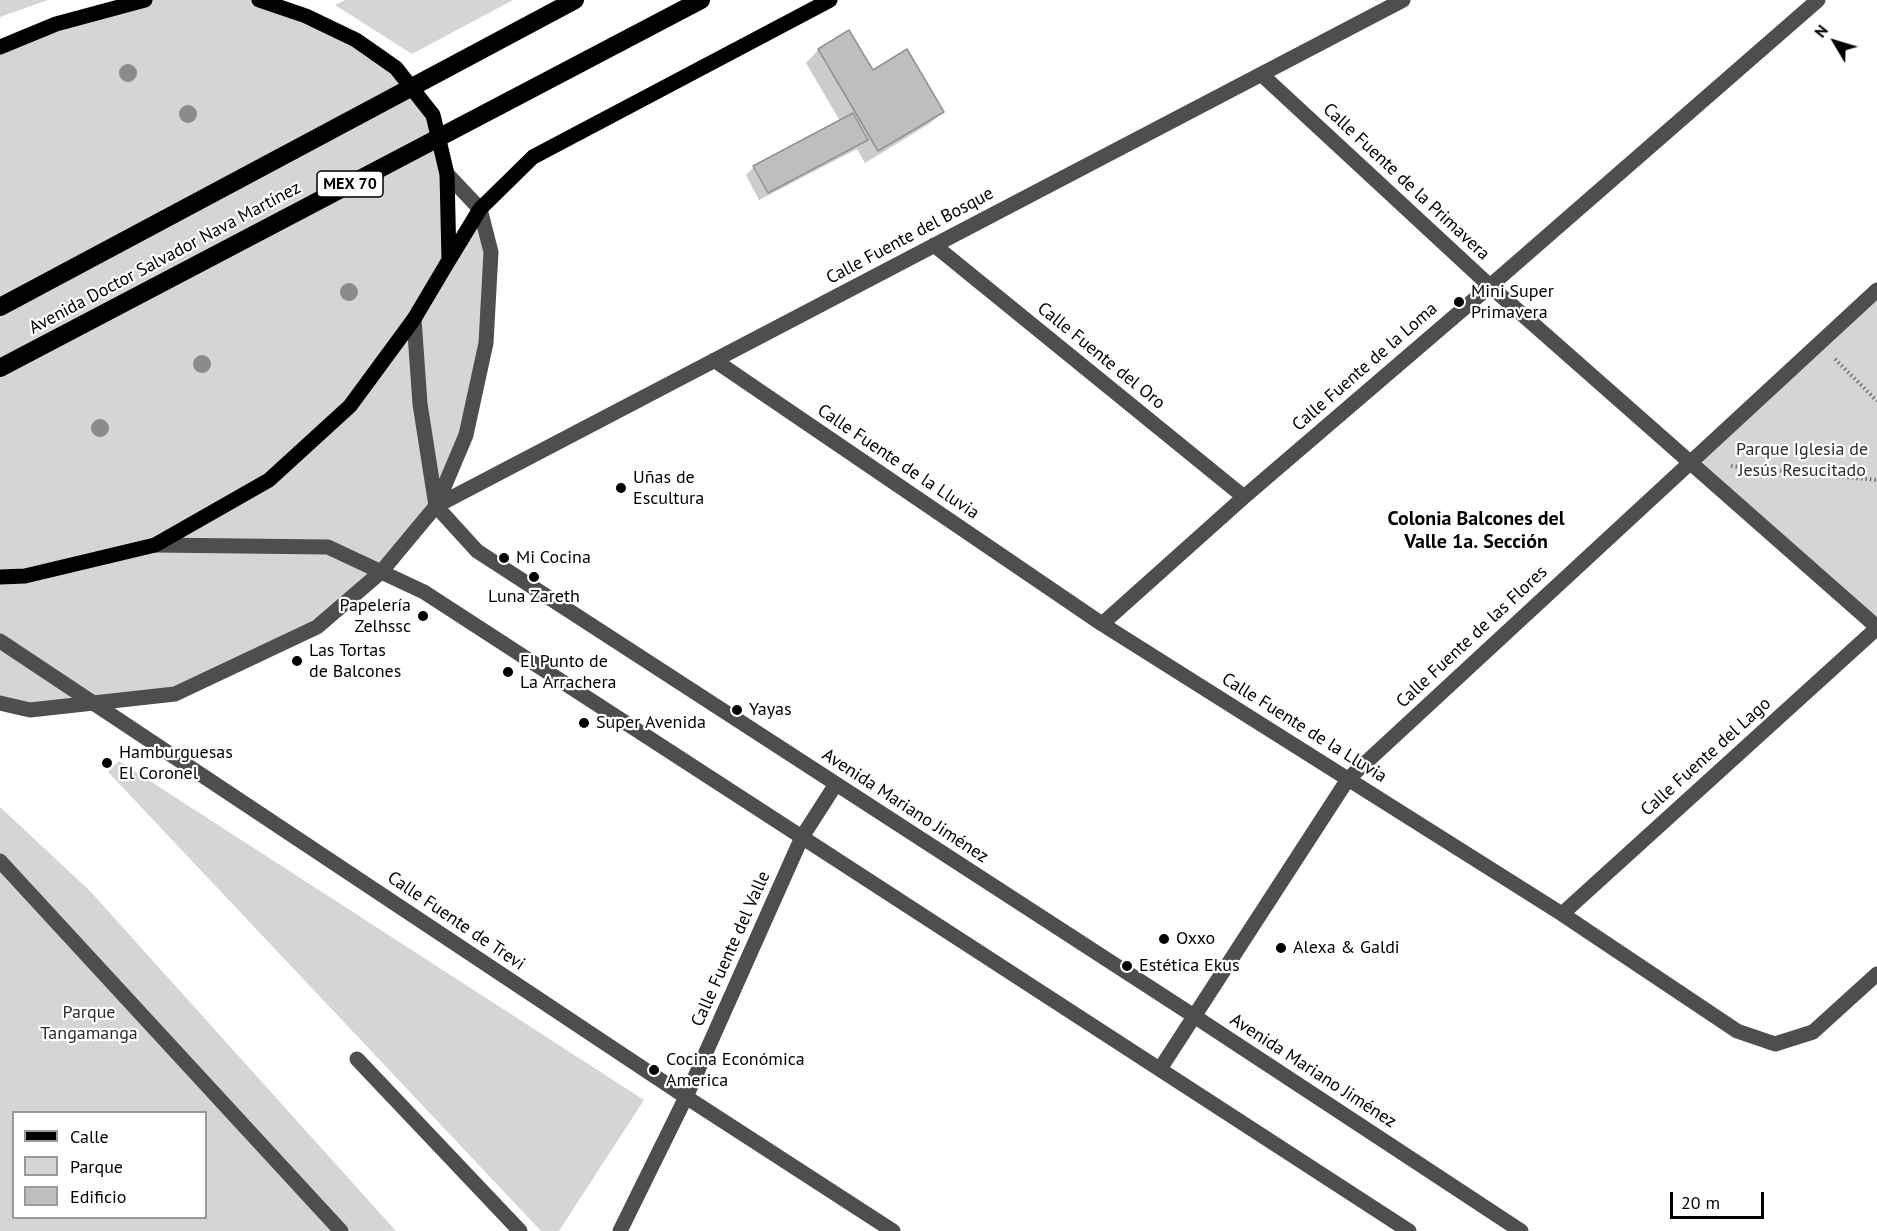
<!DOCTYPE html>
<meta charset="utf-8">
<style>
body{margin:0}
#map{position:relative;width:1877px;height:1231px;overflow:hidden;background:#fff;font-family:"PT Sans",sans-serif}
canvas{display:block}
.legend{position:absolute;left:12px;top:1111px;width:195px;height:108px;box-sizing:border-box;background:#fff;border:2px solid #999;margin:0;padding:8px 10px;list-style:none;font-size:18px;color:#000}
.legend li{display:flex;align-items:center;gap:12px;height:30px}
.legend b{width:30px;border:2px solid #999}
.north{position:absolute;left:1805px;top:12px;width:60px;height:60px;-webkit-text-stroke:4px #fff;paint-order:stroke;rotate:308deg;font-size:16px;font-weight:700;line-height:24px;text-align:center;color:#000}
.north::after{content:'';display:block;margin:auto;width:21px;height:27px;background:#000;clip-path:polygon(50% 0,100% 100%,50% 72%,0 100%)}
.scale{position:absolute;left:1670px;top:1192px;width:94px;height:27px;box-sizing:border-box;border:3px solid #000;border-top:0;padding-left:8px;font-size:18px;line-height:21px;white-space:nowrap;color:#000;-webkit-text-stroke:4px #fff;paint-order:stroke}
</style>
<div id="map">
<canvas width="1877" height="1231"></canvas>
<ul class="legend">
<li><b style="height:8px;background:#000"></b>Calle</li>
<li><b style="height:16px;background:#d5d5d5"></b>Parque</li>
<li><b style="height:16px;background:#bebebe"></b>Edificio</li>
</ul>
<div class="north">N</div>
<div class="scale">20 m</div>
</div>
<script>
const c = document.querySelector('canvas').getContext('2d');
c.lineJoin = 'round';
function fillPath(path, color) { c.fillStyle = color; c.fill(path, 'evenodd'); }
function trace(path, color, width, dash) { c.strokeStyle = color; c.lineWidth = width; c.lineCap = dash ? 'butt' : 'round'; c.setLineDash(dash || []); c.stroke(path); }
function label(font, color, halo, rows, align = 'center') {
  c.font = font + ' "PT Sans",sans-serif'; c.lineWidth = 4.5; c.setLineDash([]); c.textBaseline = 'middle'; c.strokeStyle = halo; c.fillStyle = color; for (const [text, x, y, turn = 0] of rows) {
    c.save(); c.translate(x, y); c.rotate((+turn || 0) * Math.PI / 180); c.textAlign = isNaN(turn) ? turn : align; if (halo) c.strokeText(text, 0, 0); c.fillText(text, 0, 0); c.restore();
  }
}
fillPath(new Path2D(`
 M0 0H48L0 17Z
 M147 0H257L306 16 395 68 432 115 446 174 447 259 350 404 267 480 154 543 0 575V48Z
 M345 0H513L412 54 335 5Z
 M480 209 491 252 478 386 435 506 317 627 175 694 91 703H0V579L155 547 269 480 350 406Z
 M1877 290V627L1690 462Z
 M119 761 644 1100 559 1231H541L108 772Z
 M0 807 90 891 396 1231H0ZM14 1112H206V1218H14Z`), '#d5d5d5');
fillPath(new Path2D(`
 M849 32 872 72 942 112 929 124 865 163 857 149 759 200 746 175 754 167 840 121 806 63 818 50Z`), '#0003');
const building = new Path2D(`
 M849 30 873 70 907 49 944 112 878 151 818 49Z
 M853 113 868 140 768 193 753 166Z`);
fillPath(building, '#bebebe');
trace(building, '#929292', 1.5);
trace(new Path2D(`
 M1835 359 1877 401
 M1731 466 1877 480`), '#707070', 4, [1.5, 3]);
trace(new Path2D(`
 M1261 74 1490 286 1877 627
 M934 245 1244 497
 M414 319 420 404 436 506 477 551 1194 1016 1521 1231
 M714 360 1102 624 1562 914 1737 1031 1775 1044 1813 1032 1877 974
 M436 506 1403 0
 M155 545 328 547 424 592 1409 1231
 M1102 624 1244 497 1490 286 1818 0
 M0 641 686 1097 893 1231
 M0 703 30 710 175 694 317 627 381 572 436 506 466 435 486 343 491 252 480 209 447 174
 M0 861 341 1231
 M1562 914 1877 628
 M357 1059 520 1231
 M1160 1069 1348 779 1877 290
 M620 1231 686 1097 802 837 836 784`), '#4e4e4e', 15);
trace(new Path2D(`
 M0 47 56 24 145 0
 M449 260 480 209 533 157 830 0
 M0 577 25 576 155 545 269 480 350 406 414 319 449 260 447 174 433 115 396 68 356 40 306 16 259 0`), '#000', 15);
trace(new Path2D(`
 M0 307 575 0
 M0 368 701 0`), '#000', 18);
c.fillStyle = '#8b8b8b';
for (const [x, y] of [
 [128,73],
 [188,114],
 [349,292],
 [202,364],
 [100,428]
]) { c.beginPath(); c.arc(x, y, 9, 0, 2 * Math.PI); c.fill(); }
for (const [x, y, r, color] of [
 [1459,302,6,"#000"],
 [621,488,6,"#000"],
 [504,558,6,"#000"],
 [534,577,6,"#000"],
 [423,616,6,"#000"],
 [297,661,6,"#000"],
 [508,672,6,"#000"],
 [737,710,6,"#000"],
 [584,723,6,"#000"],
 [107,763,6,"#000"],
 [1164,939,6,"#000"],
 [1281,948,6,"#000"],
 [1127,966,6,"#000"],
 [654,1070,6,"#000"]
]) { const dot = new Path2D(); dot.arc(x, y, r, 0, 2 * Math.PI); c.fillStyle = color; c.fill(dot); trace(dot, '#fff', 2); }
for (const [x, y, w] of [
 [350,184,66]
]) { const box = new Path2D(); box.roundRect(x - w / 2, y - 13, w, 26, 4.5); c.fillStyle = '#fff'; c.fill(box); trace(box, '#000', 1.5); }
label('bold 16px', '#000', null, [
 ["MEX 70",350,184]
]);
label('18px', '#000', '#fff', [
 ["Calle Fuente de la Primavera",1406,182,43],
 ["Calle Fuente del Bosque",910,236,-28],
 ["Avenida Doctor Salvador Nava Martínez",165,258,-28],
 ["Calle Fuente del Oro",1101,356,39],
 ["Calle Fuente de la Loma",1365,367,-41],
 ["Calle Fuente de la Lluvia",898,462,34],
 ["Calle Fuente de las Flores",1472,637,-43],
 ["Calle Fuente de la Lluvia",1304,728,32],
 ["Calle Fuente del Lago",1706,757,-42],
 ["Avenida Mariano Jiménez",905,806,33],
 ["Calle Fuente de Trevi",456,921,34],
 ["Calle Fuente del Valle",731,949,-66],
 ["Avenida Mariano Jiménez",1313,1071,33]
]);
label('18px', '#000', '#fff', [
 ["Mini Super",1471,292],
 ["Primavera",1471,313],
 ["Uñas de",633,478],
 ["Escultura",633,499],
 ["Mi Cocina",516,558],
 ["Luna Zareth",534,597,"center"],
 ["Papelería",411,606,"right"],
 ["Zelhssc",411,627,"right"],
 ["Las Tortas",309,651],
 ["de Balcones",309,672],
 ["El Punto de",520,662],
 ["La Arrachera",520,683],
 ["Yayas",749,710],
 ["Super Avenida",596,723],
 ["Hamburguesas",119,753],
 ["El Coronel",119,774],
 ["Oxxo",1176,939],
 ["Alexa & Galdi",1293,948],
 ["Estética Ekus",1139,966],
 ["Cocina Económica",666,1060],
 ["America",666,1081]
], 'left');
label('18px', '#2c2c2c', '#fff', [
 ["Parque Iglesia de",1802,450],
 ["Jesús Resucitado",1802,471],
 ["Parque",89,1013],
 ["Tangamanga",89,1034]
]);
label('bold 20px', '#000', '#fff', [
 ["Colonia Balcones del",1476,519],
 ["Valle 1a. Sección",1476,542]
]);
</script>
